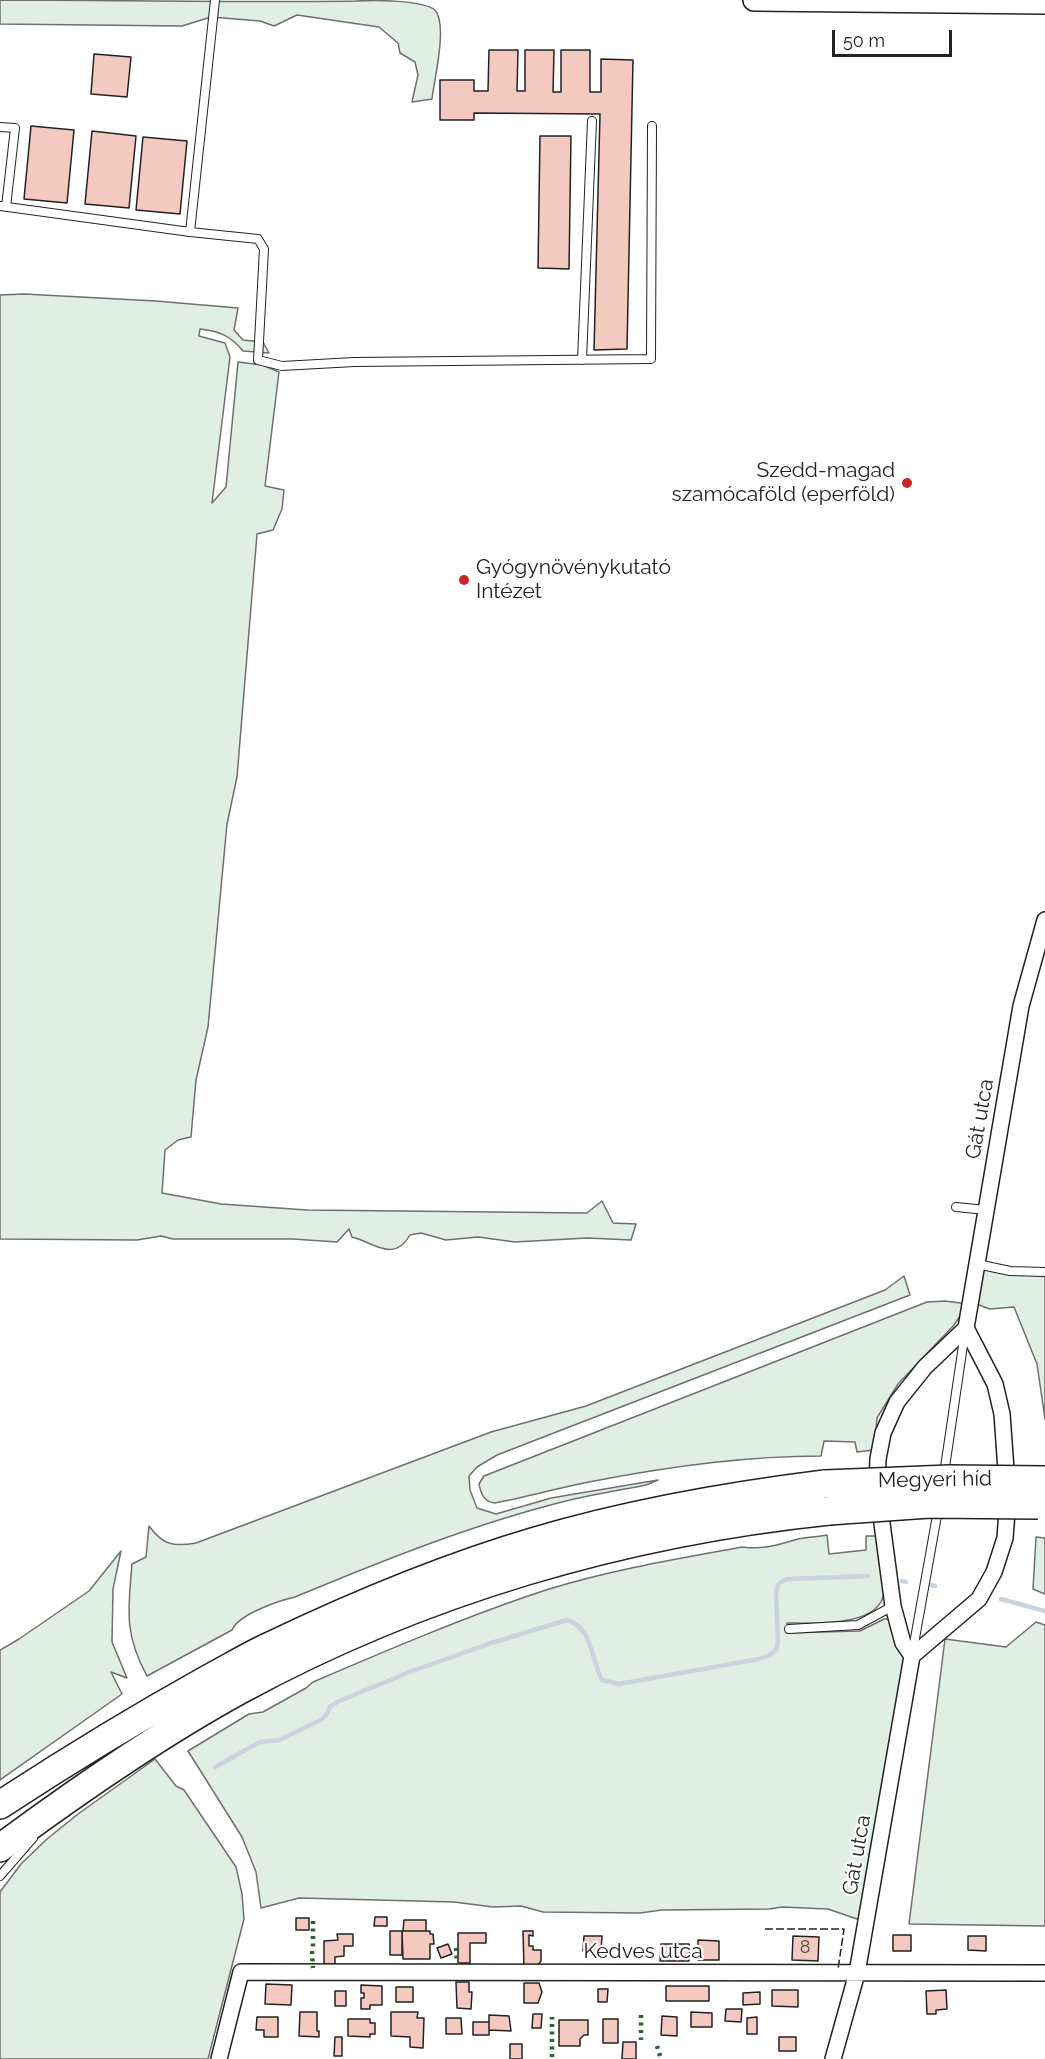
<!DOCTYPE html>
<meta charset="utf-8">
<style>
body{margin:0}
#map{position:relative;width:1045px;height:2059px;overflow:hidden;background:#fff;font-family:Raleway,sans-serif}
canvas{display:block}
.scale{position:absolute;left:832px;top:30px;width:120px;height:27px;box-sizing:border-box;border:3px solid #222;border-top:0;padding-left:8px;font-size:18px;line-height:21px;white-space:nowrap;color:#222;-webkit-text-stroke:4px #fff;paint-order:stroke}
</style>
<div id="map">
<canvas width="1045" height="2059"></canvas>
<div class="scale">50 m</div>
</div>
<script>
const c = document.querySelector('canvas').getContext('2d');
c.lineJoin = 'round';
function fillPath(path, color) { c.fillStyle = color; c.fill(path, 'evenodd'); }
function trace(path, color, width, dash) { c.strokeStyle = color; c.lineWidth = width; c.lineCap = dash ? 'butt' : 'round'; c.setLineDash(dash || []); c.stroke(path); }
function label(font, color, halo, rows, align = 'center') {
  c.font = font + ' Raleway,sans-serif'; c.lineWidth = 4.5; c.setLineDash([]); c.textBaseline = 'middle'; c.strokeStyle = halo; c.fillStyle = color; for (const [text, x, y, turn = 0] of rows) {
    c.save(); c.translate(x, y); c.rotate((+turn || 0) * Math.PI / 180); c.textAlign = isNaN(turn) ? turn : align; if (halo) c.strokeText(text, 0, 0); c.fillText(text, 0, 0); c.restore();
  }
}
const green = new Path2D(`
 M0 0C119 0 237 3 356 1 374 0 423 0 435 10 448 25 434 80 432 99L412 102 418 75 415 62 400 53 398 43 379 27 297 15 274 26 260 21 211 17 182 26 0 24Z
 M24 294 156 301 238 308 234 330 243 340 263 342 269 353 243 351C231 336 219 331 200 329L199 336 225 343 230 357 212 503 226 487 238 362 262 365 279 372 265 486 284 490 282 509 273 530 257 534 237 777 227 824 208 1027 196 1080 191 1137 178 1140 165 1150 162 1193 221 1204 307 1210 587 1213 602 1201 613 1223 636 1224 631 1240 587 1238 515 1242 478 1237 446 1240 421 1233 410 1235C394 1263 375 1243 352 1237L349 1229 337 1242 293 1239H173L161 1236 137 1240 0 1239V295Z
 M977 1264 1045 1273V1419L1037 1364 1014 1307 990 1309 971 1302Z
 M904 1276 910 1295 497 1455 477 1467 469 1476 470 1490 477 1508 496 1514 551 1498 658 1480 646 1485C621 1490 595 1494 570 1500 476 1523 384 1560 295 1597 278 1601 239 1614 232 1630L147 1676C124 1634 128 1610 132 1564L146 1557 149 1526C163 1545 173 1547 196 1543L491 1432 586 1406 885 1290Z
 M945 1301 968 1304 954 1325 898 1384 877 1418 874 1450 857 1452 855 1442 824 1441 821 1456C743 1456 665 1467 589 1482 558 1488 527 1497 495 1503 484 1502 481 1494 479 1484L484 1476 927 1302Z
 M827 1535 829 1554 866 1550V1536H878C880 1553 885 1573 884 1591 882 1628 812 1623 787 1623L786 1633 860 1631 884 1619H890L905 1658 875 1842C865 1854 870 1864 869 1878 869 1891 863 1907 860 1920L828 1909 782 1907 769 1909 662 1910 640 1913 543 1912 521 1906 493 1907 454 1902 299 1898 261 1908 256 1872 242 1837 188 1751 249 1714 263 1712 306 1688 313 1682C390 1649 467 1616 546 1590 610 1570 676 1559 742 1547 765 1550 776 1545 798 1539 808 1537 818 1537 827 1535Z
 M1036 1537 1045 1538V1594L1033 1589Z
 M121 1551 113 1589 112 1642 127 1678 111 1672 122 1694 0 1780V1650L19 1639 89 1591Z
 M1036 1622 1045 1625V1926L909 1924 945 1639 1006 1647Z
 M155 1759 176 1786 184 1790 236 1867 242 1894 244 1919 208 2059H0V1892L21 1864 47 1839 78 1814Z`);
fillPath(green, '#e0efe3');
trace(green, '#6f6f6f', 1.5);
trace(new Path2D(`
 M902 1581 906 1582
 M931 1585 935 1586
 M1001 1599 1045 1611
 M215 1767 260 1742 279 1740 321 1720 326 1715 330 1707 337 1702 407 1673 488 1644 567 1620C593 1628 591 1660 602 1680L619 1684 759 1659 770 1655 776 1650 778 1642 776 1593C777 1584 780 1581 789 1579L868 1576`), '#c7d3dd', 4.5);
const building = new Path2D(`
 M489 50H518L517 91H525V50H554L553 92H561V50H590V92H601V59L633 60 627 349 594 350 600 114 474 113V120H440V80H474V91H488Z
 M94 54 131 57 127 97 91 94Z
 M31 126 74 130 67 203 24 199Z
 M92 131 136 136 129 208 85 204Z
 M540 136H571L569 269 538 268Z
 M143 137 187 141 180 214 136 210Z
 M375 1917H387V1926H374Z
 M296 1918H309V1930H296Z
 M404 1920H426V1931H403Z
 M390 1931H402V1955H390Z
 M402 1931H430V1934H433L434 1944H430V1959H403Z
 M523 1931H533V1936L529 1935V1946H533V1950H541V1961L536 1968H524Z
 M458 1933H486V1943H470V1963H458Z
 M337 1934H353V1946H344V1956L335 1957V1964H324V1941L338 1940Z
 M893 1935H911V1951H893Z
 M584 1936H602L601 1952 583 1951Z
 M793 1936 819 1937 818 1961 792 1960Z
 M968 1936H986V1951L968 1950Z
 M698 1940 719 1941V1960H698Z
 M448 1944 452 1954 441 1958 437 1948Z
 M661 1944H689V1961H660Z
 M456 1982H469V1992H472L471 2009 457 2008Z
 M524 1983H539L542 1992 538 2003H524Z
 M266 1984 292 1985 291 2005 265 2004Z
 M361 1985 382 1986V2005H370V2009H361V1998H364V1993H361Z
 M666 1986H709V2001H666Z
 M396 1987H413V2002H396Z
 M598 1989H608L607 2002H598Z
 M772 1990H798V2007L772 2006Z
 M946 1990 947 2009 936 2010V2014H927L926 1991Z
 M335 1991H346V2006H335Z
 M760 1992V2004L743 2005V1993Z
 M726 2009H742L741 2022 725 2021Z
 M300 2012H317V2031H319V2037L299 2036Z
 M391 2012H418L417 2018H424L423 2048 410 2047V2037L391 2036Z
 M691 2012 712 2013V2027H691Z
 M533 2014H542L541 2028H532Z
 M489 2015 509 2016 511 2031 489 2030Z
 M662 2016 677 2017V2036L661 2035Z
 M257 2017H278V2037H264V2030H256Z
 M757 2017V2034H747V2018Z
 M446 2018H461L462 2034H446Z
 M348 2019H370V2023H375V2034H370V2037L348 2036Z
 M603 2019H618V2043H603Z
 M559 2020H588V2035H584L580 2039V2046H559Z
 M473 2022H489V2035H473Z
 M335 2037H342V2056H334Z
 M779 2037H796V2051H779Z
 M623 2042H636V2059H622Z
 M510 2044H522V2059H510Z`);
fillPath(building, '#f3c9c0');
trace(building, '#222', 1.5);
const lane = new Path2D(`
 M215 0 190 232 258 239 264 249 258 360 282 366 354 362 651 359 652 126
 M0 127 15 128 6 207
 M0 206 190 232
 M582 360 592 121
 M956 1207 986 1210
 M977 1264 1010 1271 1045 1272
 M944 1474 965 1332
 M789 1629 858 1625 893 1606
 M912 1655 938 1510
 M0 1876 33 1838`);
const street = new Path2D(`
 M912 1656 903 1643 893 1606 877 1486 878 1459 883 1433 897 1402 925 1367 966 1328 1021 1006 1045 920
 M219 2059 241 1972 1045 1973
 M833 2059 857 1973 912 1656 979 1599 994 1572 1005 1538 1008 1498 1002 1414 995 1384 966 1328`);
const secondary = new Path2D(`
 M754 0 1045 3`);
const highway = new Path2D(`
 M0 1805C67 1761 136 1719 206 1680 227 1669 248 1656 270 1646 356 1605 444 1568 536 1541 631 1513 728 1496 825 1484
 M0 1848C77 1791 156 1736 240 1690 422 1591 624 1532 829 1511`);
trace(lane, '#222', 10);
trace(street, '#222', 18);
trace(secondary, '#222', 24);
trace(highway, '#222', 30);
trace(lane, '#fff', 8);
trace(street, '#fff', 15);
trace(secondary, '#fff', 21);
trace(highway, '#fff', 27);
const highwayBridge = new Path2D(`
 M825 1484 949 1479 1045 1480
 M829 1511 929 1504 1038 1505`);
trace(highwayBridge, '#222', 30, []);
trace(highwayBridge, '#fff', 27);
trace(new Path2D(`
 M313 1921V1948
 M456 1948 457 1964
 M312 1951 313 1968
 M641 2015V2040
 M657 2046 661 2059
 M552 2057V2017`), '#2f5e38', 4.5, [3, 4.5]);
trace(new Path2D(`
 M765 1929H844L838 1969`), '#222', 1.5, [8, 3]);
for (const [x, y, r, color] of [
 [907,483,6,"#c62828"],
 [464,580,6,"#c62828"]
]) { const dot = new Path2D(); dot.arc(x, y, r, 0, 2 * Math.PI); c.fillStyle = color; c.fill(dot); trace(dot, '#fff', 2); }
label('18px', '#564c4a', null, [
 ["8",805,1948]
]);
label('21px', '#222', '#fff', [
 ["Szedd-magad",895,471],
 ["szamócaföld (eperföld)",895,495],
 ["Gyógynövénykutató",476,568,"left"],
 ["Intézet",476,592,"left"]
], 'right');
label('21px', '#222', '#fff', [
 ["Gát utca",980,1119,-80],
 ["Megyeri híd",935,1480,-1],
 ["Gát utca",857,1855,-80],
 ["Kedves utca",643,1952]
]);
</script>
